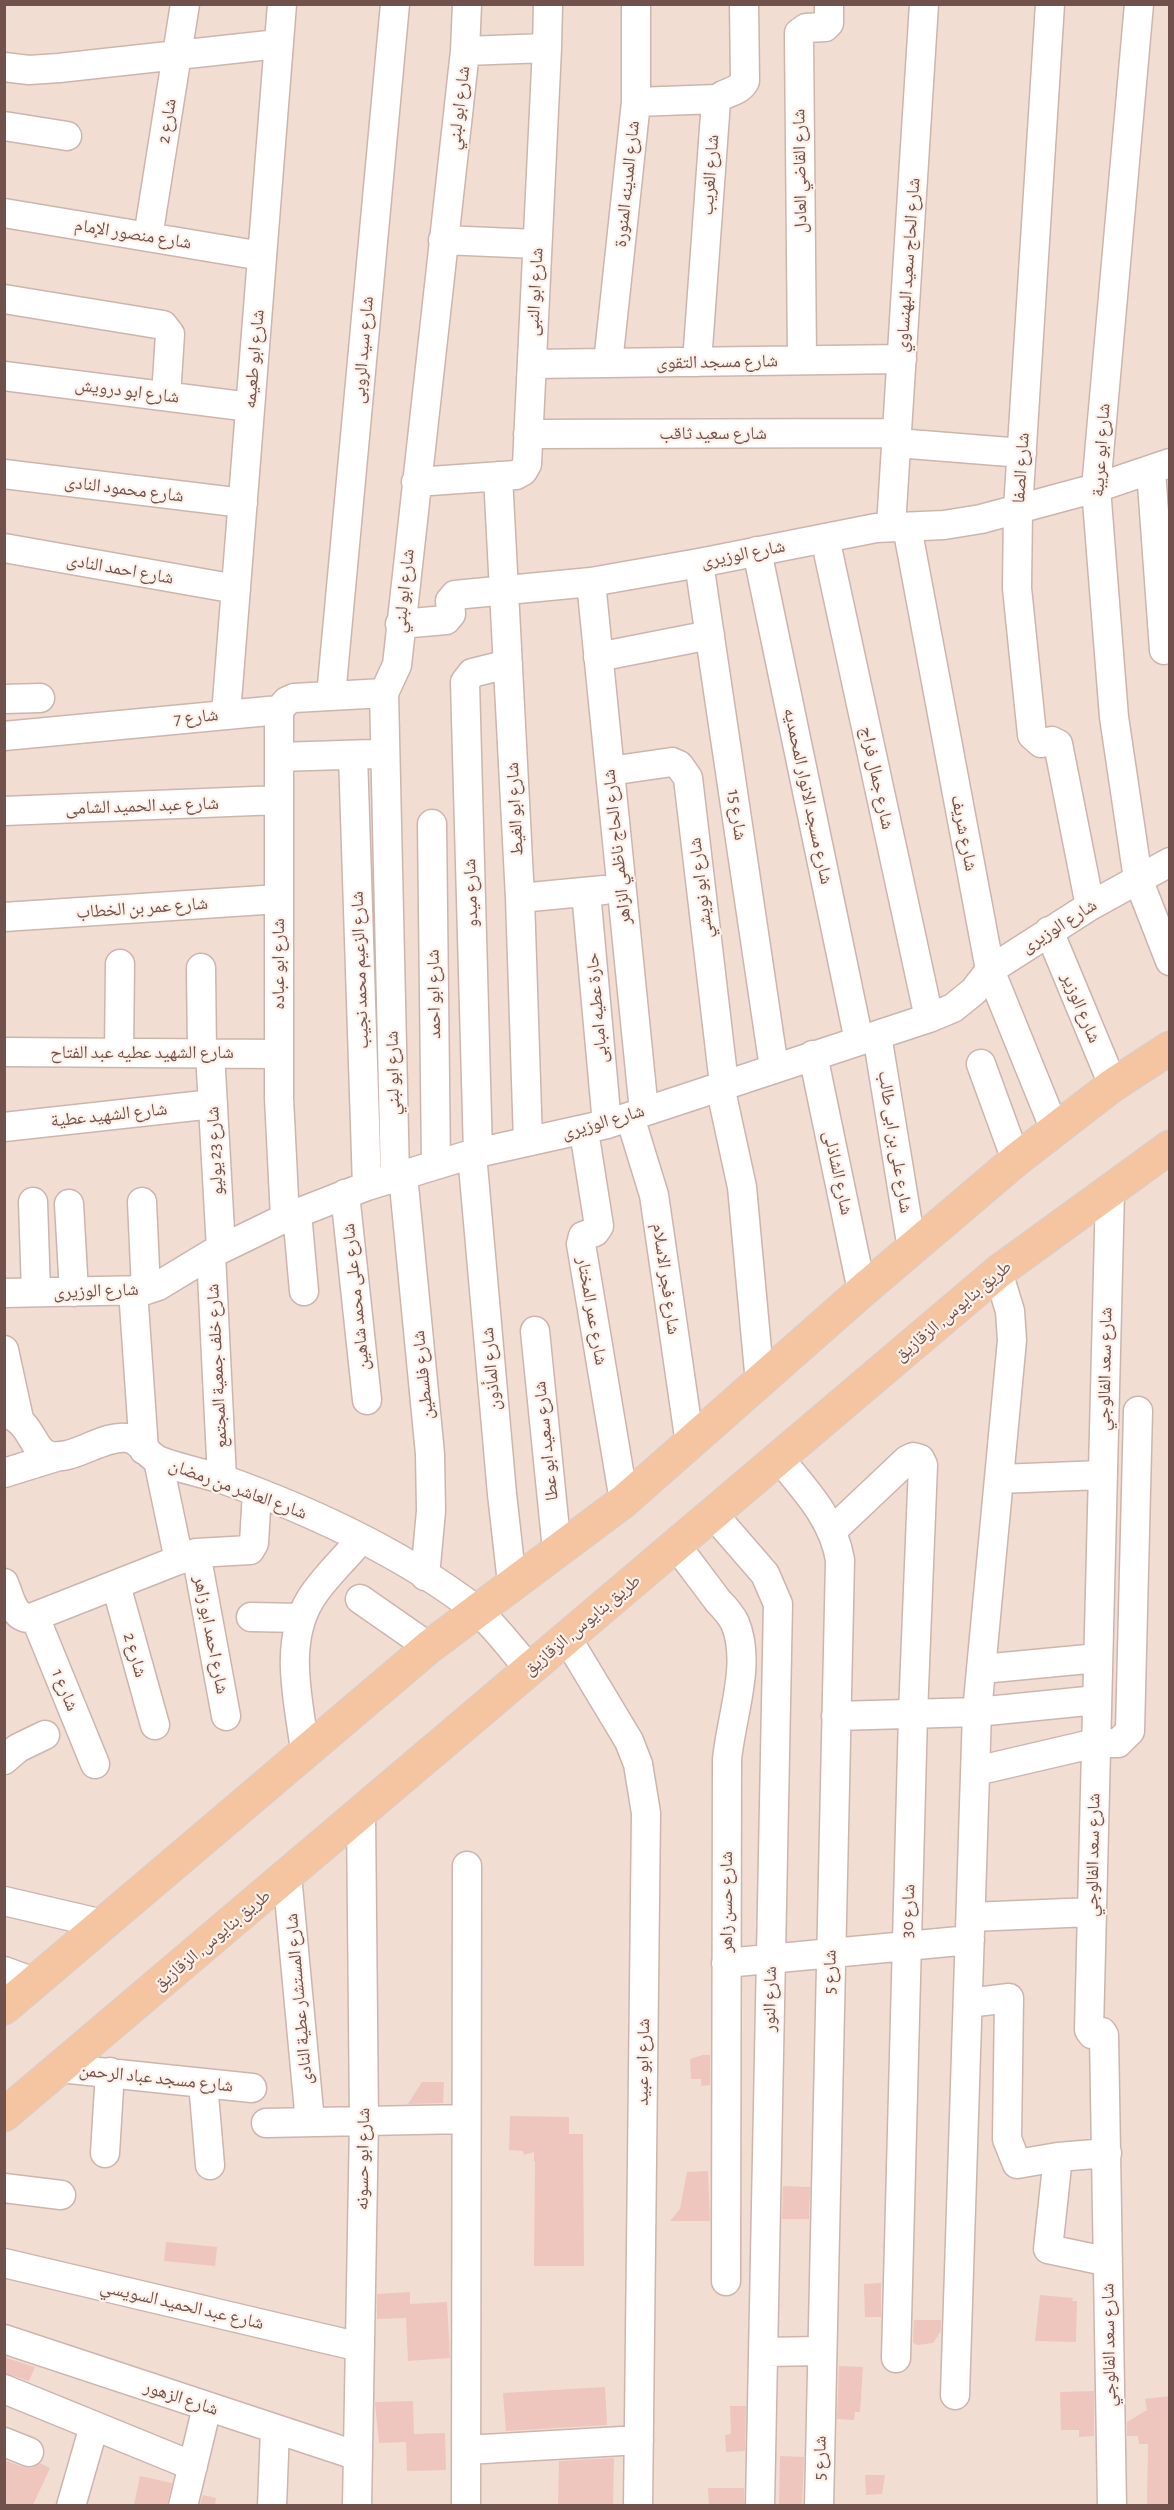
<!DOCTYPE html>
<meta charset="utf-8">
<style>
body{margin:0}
#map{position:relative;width:1174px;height:2510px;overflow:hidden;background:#fbede4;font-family:"Alegreya Sans",sans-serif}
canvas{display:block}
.frame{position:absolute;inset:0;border:6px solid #71514b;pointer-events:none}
</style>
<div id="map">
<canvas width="1174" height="2510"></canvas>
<div class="frame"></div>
</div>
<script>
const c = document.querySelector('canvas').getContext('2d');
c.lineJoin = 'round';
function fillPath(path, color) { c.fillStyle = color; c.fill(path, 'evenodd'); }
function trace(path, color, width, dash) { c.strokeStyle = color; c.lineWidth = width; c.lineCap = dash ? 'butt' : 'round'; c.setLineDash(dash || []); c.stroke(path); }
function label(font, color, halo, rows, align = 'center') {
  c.font = font + ' "Alegreya Sans","Noto Naskh Arabic",sans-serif'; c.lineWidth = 4.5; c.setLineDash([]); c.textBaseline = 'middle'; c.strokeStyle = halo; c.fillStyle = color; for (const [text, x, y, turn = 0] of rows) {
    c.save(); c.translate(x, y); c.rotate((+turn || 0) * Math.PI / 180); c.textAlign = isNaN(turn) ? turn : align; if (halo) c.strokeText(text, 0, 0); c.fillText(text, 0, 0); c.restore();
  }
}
fillPath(new Path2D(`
 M5 5H1169V2505L5 2506Z`), '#f2ddd2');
fillPath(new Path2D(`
 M703 2055H710V2085L701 2086V2079H691L690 2059Z
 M422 2082H444L443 2103 408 2104Z
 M510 2116 569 2117V2134H583L584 2266H534L535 2161H534V2152L524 2155 523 2151 509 2150Z
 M708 2171 710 2221H670L680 2209 687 2172Z
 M783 2186 810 2187 809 2219H782Z
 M166 2242 217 2247 215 2266 164 2261Z
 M881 2283V2317H865L864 2284Z
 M410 2292V2304L447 2302 450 2358 408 2361 406 2318 377 2319V2294Z
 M1040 2295 1073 2298 1072 2301H1077L1076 2342 1035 2341Z
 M914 2320H941V2331L933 2343 918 2345 913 2343Z
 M4 2357 35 2367 29 2381 4 2373Z
 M839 2366 863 2367 860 2412H855L854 2420 837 2419Z
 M605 2387 607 2425 506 2431 503 2393Z
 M1094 2391V2436L1079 2437V2430H1061L1060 2392Z
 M1170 2396V2505H1147L1148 2444H1139L1138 2436H1127V2422L1147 2410 1145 2399Z
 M413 2401 414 2434 445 2433 446 2470 407 2471 406 2442 379 2443 375 2402Z
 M730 2406H746L745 2451 726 2452 725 2435 731 2434Z
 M780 2456 804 2457 802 2505H779Z
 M614 2458 613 2505H558L559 2461Z
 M4 2460 23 2467 32 2468 40 2463 50 2468 33 2505H4Z
 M865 2475H885L882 2494 866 2495Z
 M140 2476 172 2483 167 2505H134Z
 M708 2488H744V2505H709Z
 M203 2495 216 2498 215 2505H200Z`), '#eec6bd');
const minor = new Path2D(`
 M1050 4 1018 509 1017 588 1032 735 1041 743 1052 741 1058 744 1090 906
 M1139 4 1096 488 1114 717 1138 879 1170 961
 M465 51 547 48
 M4 67 29 70 59 68 278 44
 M636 102 717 99
 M4 126 67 136
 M4 213 262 256
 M148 237 185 4
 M443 240 537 244
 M4 299 163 325 170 334 166 396
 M802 360 799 37V33L806 28 825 27 829 23V4
 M697 362 716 101C723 91 738 94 745 81L744 4
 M608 363 636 102V4
 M532 364 902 359
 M4 376 250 407
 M528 434 897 433
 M897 443 1022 453
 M1151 470 1164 650
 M4 474 243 503
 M498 476 520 898 528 1141
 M416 482 516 475 523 471 527 464 547 48 548 4
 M891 526 924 4
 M907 527 990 970 1055 1130
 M825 538 929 1018
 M4 548 236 589
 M757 551 859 1041
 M699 563 774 1068
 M591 582 644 1111
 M400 624 446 620 451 614 450 601 455 595 591 582 699 563 876 528 944 525 981 519 1096 488 1170 463
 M598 657 710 635
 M331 696 395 4
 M4 699 40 698
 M279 710V1098L285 1218
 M226 714 282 4
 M4 736 279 710 287 701 294 698 384 693
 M353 755 367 1186
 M279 757 372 754
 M610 771 672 762 679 765 688 778 724 1084
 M4 811 279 800
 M432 824 436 1164
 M586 892 607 1124
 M520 898 604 890
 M4 917 279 899
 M1049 931 1113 1085
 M201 968 202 1053
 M877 1035 912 1249
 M4 1052 279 1054
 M119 1053 120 964
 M210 1053 221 1249
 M813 1055 862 1291
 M981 1064 1016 1160
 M720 1086 742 1187 760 1383
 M630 1117 654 1195 690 1444
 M4 1127 213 1104
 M584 1131 599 1226 595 1232 583 1236 581 1244 624 1501
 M478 1153 465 682 472 673 508 664
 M472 1154 502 1494 512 1583
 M403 1175 430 1454 431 1511 425 1576
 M395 1177 384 693 397 665 465 51 467 4
 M1110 1191 1089 2030 1092 2034 1102 2032 1104 2035 1112 2506
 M345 1194 367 1400
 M33 1202 36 1292
 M142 1202 146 1290
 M69 1204 74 1292
 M297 1213 304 1291
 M211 1254 222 1479
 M133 1290 144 1450
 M4 1293 146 1290 158 1286 211 1254 285 1218 367 1186 472 1154 607 1124 929 1018 953 1008 974 991 990 970 1090 906 1170 862
 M535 1331 557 1550
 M4 1350 19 1419
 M4 1412C33 1422 31 1449 48 1455 71 1463 103 1434 127 1438 140 1439 147 1456 160 1461 181 1469 204 1473 225 1480 311 1511 402 1553 475 1609 494 1624 513 1651 530 1670
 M779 1458C805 1490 833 1518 840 1560L819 2506
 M158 1460 179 1560
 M4 1473 59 1456
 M999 1479 1102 1475
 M713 1514 765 1574 778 1604 760 2506
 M833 1530 907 1460 913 1457 920 1459 923 1465 913 1714 896 2358
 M676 1545C690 1564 704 1582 718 1601 724 1607 731 1615 735 1623 752 1664 731 1716 727 1760L726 2281
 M196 1553 226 1716
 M4 1583C10 1597 13 1619 31 1618L196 1553 250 1550 254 1543 257 1492
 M116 1585 155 1725
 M360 1599 429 1647
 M35 1617 95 1764
 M251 1617 301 1618
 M567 1638 629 1741 638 1764 646 1813 638 2506
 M982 1669 1098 1658
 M836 1716 977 1712 1097 1700
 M305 1751C299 1702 283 1645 310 1600 323 1578 345 1559 361 1539
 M4 1760 18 1748 45 1735
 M976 1771 1096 1743H1118L1130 1731 1138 1411
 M287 1875 310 2122
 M4 1901 103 1924
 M971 1917 1091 1912
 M726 1963 970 1940
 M4 1971 34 1982
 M968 2003 1009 1998 1007 2139 1017 2164 1058 2157 1107 2153
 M60 2068 252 2088
 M203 2083 210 2165
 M266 2123 466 2119
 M105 2153 110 2072
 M1058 2157 1048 2249 1100 2260 1108 2259
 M4 2188 61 2195
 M4 2263 360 2347
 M4 2339 358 2456
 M763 2352 822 2351
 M4 2389 193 2466
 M955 2395 977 1712 1012 1340 1010 1311 998 1272
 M4 2442 29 2452
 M466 2450 639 2440
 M71 2506 94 2426
 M183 2506 207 2407
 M272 2506 275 2429
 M357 2506 364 2121 361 1813
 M466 2506 467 1866`);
const major = new Path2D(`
 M4 2008 429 1647 624 1501 862 1291 1016 1160 1113 1085 1170 1048
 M4 2115 998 1272 1170 1147`);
trace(minor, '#cdb5ae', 31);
trace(major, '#d7cecd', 35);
trace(minor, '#fff', 28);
trace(major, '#f5c4a0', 33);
label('18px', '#71514b', '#fef1e9', [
 ["شارع ابو لبني",459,108,-83],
 ["شارع 2",167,121,-81],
 ["شارع القاضي العادل",800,171,-91],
 ["شارع الغريب",710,175,-86],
 ["شارع المدينه المنورة",627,184,-84],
 ["شارع منصور الإمام",133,234,9],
 ["شارع الحاج سعيد البهنساوي",908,265,-86],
 ["شارع ابو النبى",535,292,-87],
 ["شارع سيد الروبى",363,350,-85],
 ["شارع ابو طعيمه",254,359,-85],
 ["شارع مسجد التقوى",717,362,-1],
 ["شارع ابو درويش",127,391,7],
 ["شارع سعيد ثاقب",713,434],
 ["شارع ابو عريبة",1101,450,-86],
 ["شارع الصفا",1021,468,-86],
 ["شارع محمود النادى",124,489,7],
 ["شارع الوزيرى",743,554,-11],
 ["شارع احمد النادى",120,569,10],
 ["شارع ابو لبني",404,591,-84],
 ["شارع 7",196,717,-6],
 ["شارع جمال فراج",877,778,78],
 ["شارع مسجد الانوار المحمديه",808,796,78],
 ["شارع عبد الحميد الشامى",142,806,-2],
 ["شارع ابو الغيط",515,809,-93],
 ["شارع 15",737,815,82],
 ["شارع شريف",964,833,79],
 ["شارع الحاج ناظمي الزاهر",617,847,-96],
 ["شارع ابو نويشي",701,888,-97],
 ["شارع ميدو",471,893,-92],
 ["شارع عمر بن الخطاب",142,908,-4],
 ["شارع الوزيرى",1059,926,-32],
 ["شارع ابو عباده",279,964,-90],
 ["شارع الزعيم محمد نجيب",360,970,-92],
 ["شارع ابو احمد",434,994,-91],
 ["حارة عطيه امبابى",597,1008,-95],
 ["شارع الوزير",1081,1008,67],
 ["شارع الشهيد عطيه عبد الفتاح",142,1053],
 ["شارع ابو لبني",393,1073,-91],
 ["شارع الشهيد عطية",109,1115,-6],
 ["شارع الوزيرى",603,1122,-16],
 ["شارع على بن ابى طالب",895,1142,81],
 ["شارع 23 يوليو",215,1151,-93],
 ["شارع الشاذلى",838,1173,78],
 ["شارع فجر الاسلام",666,1279,82],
 ["شارع الوزيرى",96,1291,-2],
 ["شارع على محمد شاهين",356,1297,-96],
 ["شارع عمر المختار",592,1311,80],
 ["طريق بنايوس, الزقازيق",953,1311,-40],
 ["شارع خلف جمعية المجتمع",217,1366,-93],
 ["شارع المأذون",491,1369,-95],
 ["شارع سعد الفالوجي",1105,1369,-89],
 ["شارع فلسطين",423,1375,-96],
 ["شارع سعيد ابو عطا",546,1441,-96],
 ["شارع العاشر من رمضان",238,1489,20],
 ["طريق بنايوس, الزقازيق",582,1625,-40],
 ["شارع احمد ابو زاهر",211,1635,79],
 ["شارع 2",135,1655,74],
 ["شارع 1",65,1690,68],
 ["شارع سعد الفالوجي",1093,1855,-89],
 ["شارع حسن زاهر",727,1902,-90],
 ["شارع 30",908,1911,-88],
 ["طريق بنايوس, الزقازيق",212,1940,-40],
 ["شارع 5",830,1972,-89],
 ["شارع المستشار عطية النادى",299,1999,-95],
 ["شارع النور",770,1999,-89],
 ["شارع ابو عبيد",643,2062,-89],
 ["شارع مسجد عباد الرحمن",156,2078,6],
 ["شارع ابو حسونه",363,2159,-89],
 ["شارع عبد الحميد السويسي",182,2305,13],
 ["شارع سعد الفالوجي",1109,2345,-91],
 ["شارع الزهور",181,2398,18],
 ["شارع 5",820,2458,-89]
]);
</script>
